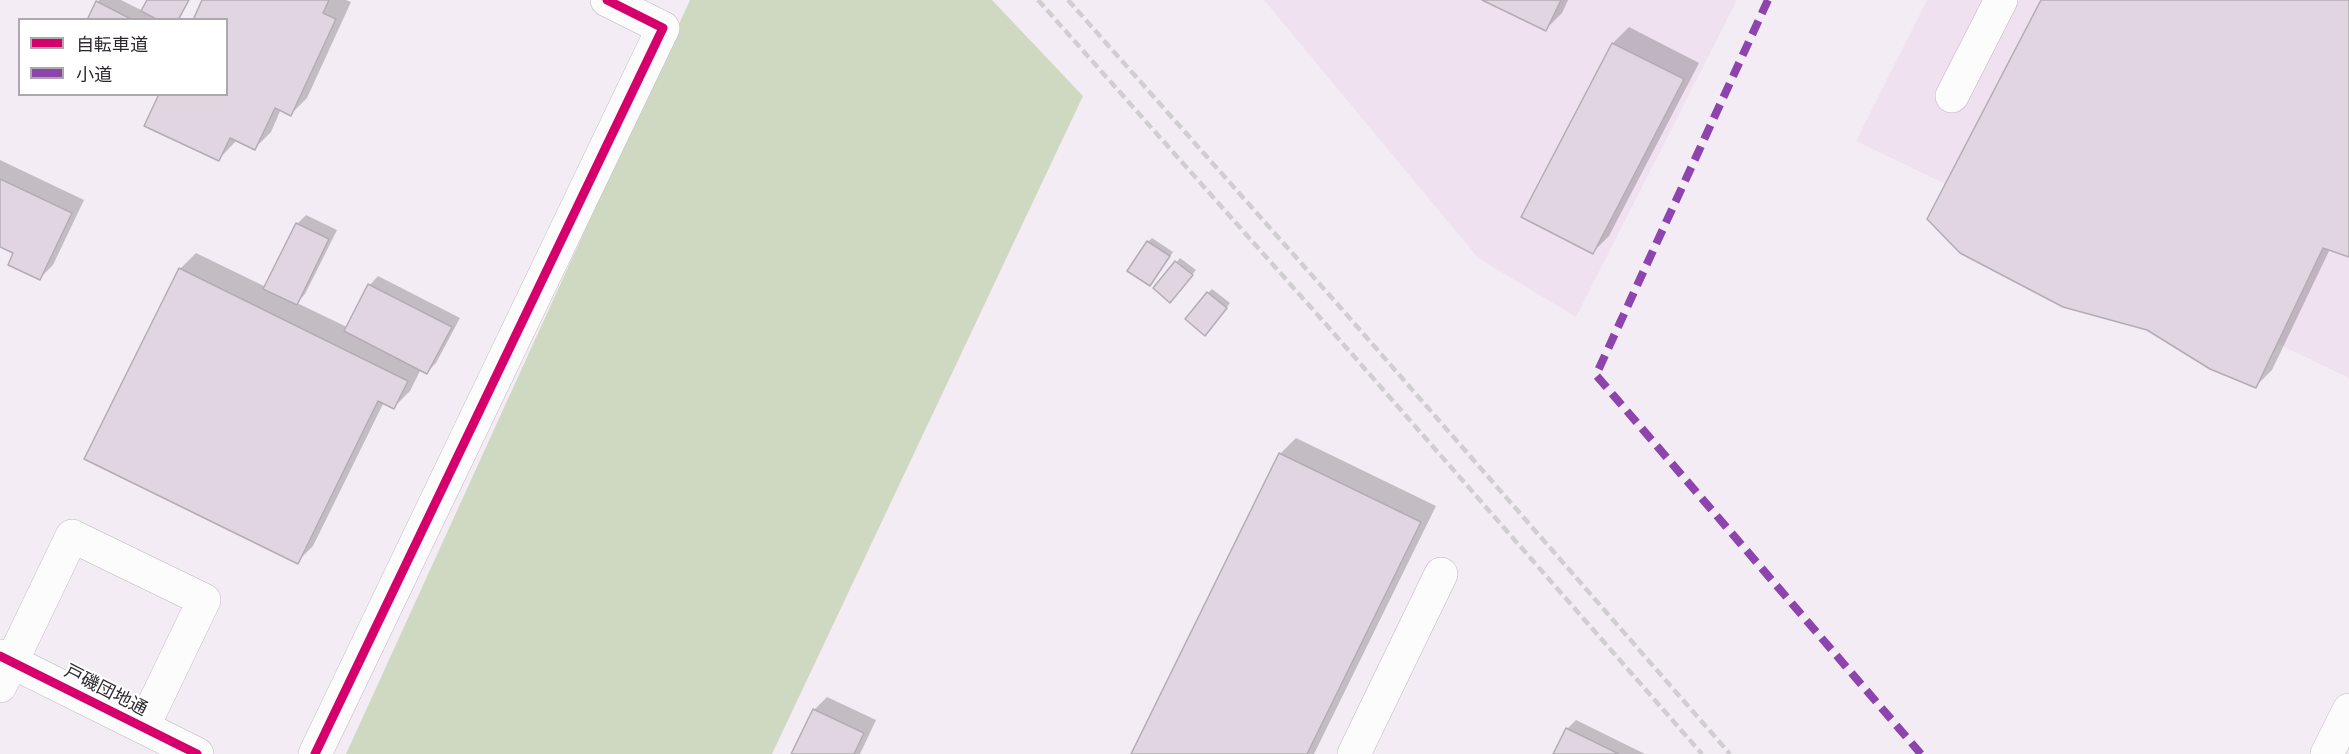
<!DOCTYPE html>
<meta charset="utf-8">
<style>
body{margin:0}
#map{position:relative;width:2349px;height:754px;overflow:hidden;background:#f4ecf4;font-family:Lato,"Noto Sans JP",sans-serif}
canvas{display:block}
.legend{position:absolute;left:18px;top:18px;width:210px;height:78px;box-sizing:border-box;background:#fff;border:2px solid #aba9ab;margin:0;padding:8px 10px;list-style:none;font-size:18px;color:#2d282e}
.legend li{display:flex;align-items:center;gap:12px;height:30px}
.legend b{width:30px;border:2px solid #aba9ab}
</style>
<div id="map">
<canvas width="2349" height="754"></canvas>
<ul class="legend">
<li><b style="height:8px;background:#d6006c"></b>自転車道</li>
<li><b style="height:8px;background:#8e44ad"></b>小道</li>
</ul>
</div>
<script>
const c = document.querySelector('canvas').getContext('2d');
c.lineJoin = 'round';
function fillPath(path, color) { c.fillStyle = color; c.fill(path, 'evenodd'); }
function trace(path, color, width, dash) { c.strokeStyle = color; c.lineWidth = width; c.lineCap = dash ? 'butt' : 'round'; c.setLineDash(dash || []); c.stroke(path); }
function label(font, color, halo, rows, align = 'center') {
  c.font = font + ' Lato,"Noto Sans JP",sans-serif'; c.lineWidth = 4.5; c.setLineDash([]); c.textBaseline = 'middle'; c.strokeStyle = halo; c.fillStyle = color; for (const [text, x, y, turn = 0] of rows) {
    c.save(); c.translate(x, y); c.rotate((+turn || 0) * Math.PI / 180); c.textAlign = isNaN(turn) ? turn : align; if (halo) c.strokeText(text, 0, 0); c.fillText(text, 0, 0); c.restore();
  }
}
fillPath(new Path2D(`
 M1264 0H1737L1576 317 1478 258Z
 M1927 0H2349V378L1856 141Z`), '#efe1f0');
fillPath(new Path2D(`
 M690 0H992L1083 96 772 754H346Z`), '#cfd9c2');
fillPath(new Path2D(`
 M99 0H121L143 11 149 0H189L179 20H88Z
 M204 0H346L351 2 307 98 291 114 281 109 271 132 255 148 237 140 219 159 226 94V20Z
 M1486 0H1568L1562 13 1546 29Z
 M2043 0H2349V256L2330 249 2272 370 2256 386Z
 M1629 27 1699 63 1609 236 1593 252 1613 43Z
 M0 160 84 200 53 265 40 278 15 252 0 245Z
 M306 215 337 230 305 294 297 303 347 327 370 285 378 276 460 318 436 363 427 372 421 369 410 391 394 407 384 402 313 546 297 562 180 269 196 253 266 287 297 224Z
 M1152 238 1173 252 1154 280 1148 242Z
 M1180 258 1196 270 1174 297 1155 288Z
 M1212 289 1230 303 1209 330 1208 293Z
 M1296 438 1436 506 1314 754H1133L1280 454Z
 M827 697 876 720 860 754H792L814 710Z
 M1576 720 1645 754H1555L1567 729Z`), '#0003');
const building = new Path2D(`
 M147 0H189L178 20H158L141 11Z
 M202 0H329L323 13 336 19 291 116 275 108 255 150 230 138 219 161 144 126 159 94H226V20H193Z
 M1482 0H1561L1546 31Z
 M2041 0H2349V257L2323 248 2256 388 2210 369 2147 330 2063 307 1960 253 1927 219Z
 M96 1 133 20H87Z
 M1612 43 1684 79 1593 254 1521 217Z
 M0 179 72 213 40 280 8 265 13 253 0 247Z
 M296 223 329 239 297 305 263 289Z
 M1147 241 1170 256 1150 286 1127 271Z
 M1175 261 1193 275 1170 303 1153 288Z
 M179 268 408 381 394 409 378 401 298 564 84 459Z
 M368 284 452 327 427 374 344 331Z
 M1207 292 1227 308 1205 336 1185 319Z
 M1279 453 1421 522 1307 754H1131Z
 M813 709 864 733 854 754H791Z
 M1566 728 1619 754H1553Z`);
fillPath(building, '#e1d5e1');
trace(building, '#b3adb3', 1.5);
const minor = new Path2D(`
 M1952 96 2001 0
 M0 656 197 754
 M0 686 72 536 204 600 143 727
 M315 754 663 28 607 0
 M1354 754 1441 574
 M2327 754 2349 710`);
trace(minor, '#bdb7bd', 34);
trace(minor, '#fdfcfd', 33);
trace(new Path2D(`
 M1038 0 1323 321 1702 754
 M1068 0 1340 307 1730 754`), '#d0ced1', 4.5, [9, 4.5]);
trace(new Path2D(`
 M1768 0 1596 375 1921 754`), '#8e44ad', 8, [15, 8]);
trace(new Path2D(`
 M0 656 197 754
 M315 754 663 28 607 0`), '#d6006c', 9);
label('18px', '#2d282e', '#fff', [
 ["戸磯団地通",106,690,27]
]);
</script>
